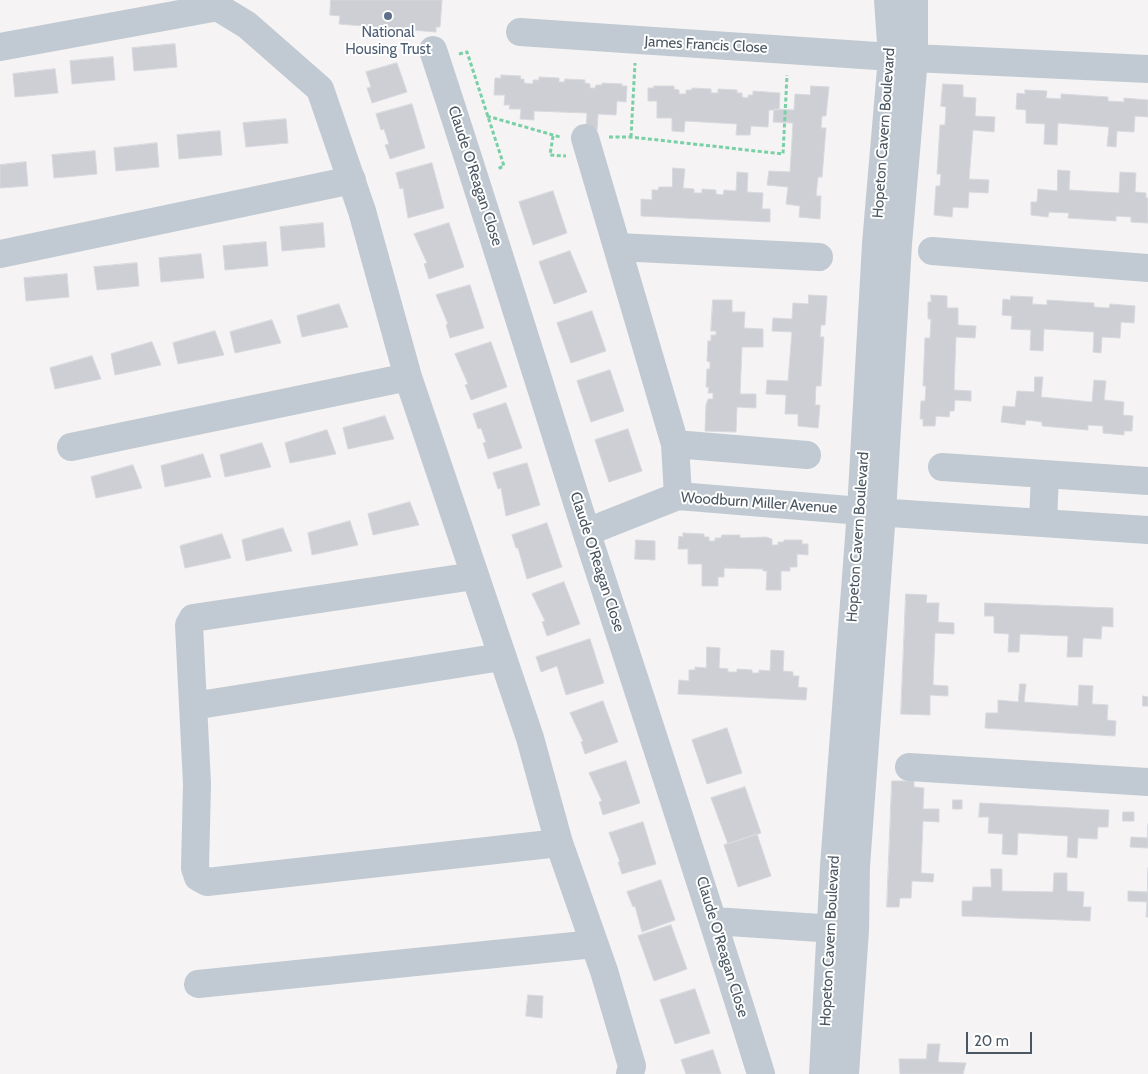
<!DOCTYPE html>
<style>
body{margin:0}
#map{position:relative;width:1148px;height:1074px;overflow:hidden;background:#f5f3f3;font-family:Cabin,sans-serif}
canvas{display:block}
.scale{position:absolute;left:966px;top:1032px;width:66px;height:22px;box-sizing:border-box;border:2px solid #4a5661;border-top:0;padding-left:6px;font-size:15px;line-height:18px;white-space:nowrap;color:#4a5661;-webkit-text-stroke:4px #fff;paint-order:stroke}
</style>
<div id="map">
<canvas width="1148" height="1074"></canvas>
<div class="scale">20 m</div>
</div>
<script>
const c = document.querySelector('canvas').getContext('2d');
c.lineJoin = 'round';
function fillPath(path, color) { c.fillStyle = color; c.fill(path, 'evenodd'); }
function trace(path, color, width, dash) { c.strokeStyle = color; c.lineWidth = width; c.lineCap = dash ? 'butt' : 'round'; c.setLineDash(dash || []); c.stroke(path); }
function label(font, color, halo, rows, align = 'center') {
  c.font = font + ' Cabin,sans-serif'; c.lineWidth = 4; c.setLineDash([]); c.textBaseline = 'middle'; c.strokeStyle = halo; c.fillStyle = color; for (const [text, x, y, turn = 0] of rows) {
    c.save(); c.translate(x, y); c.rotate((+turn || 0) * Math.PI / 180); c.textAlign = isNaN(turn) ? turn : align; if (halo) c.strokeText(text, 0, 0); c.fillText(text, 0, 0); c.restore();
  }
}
const building = new Path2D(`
 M331 0H442L440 27H436V32L339 24 340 16 330 15Z
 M175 44 177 67 134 71 132 48Z
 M113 57 115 80 72 84 70 61Z
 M397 63 407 92 372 103 367 88 371 87 366 72Z
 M55 69 58 93 15 97 13 74Z
 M501 75 521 76 520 79H524V83L533 84V80H539V77L559 78V82H564L565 79 585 80V83L590 84V88H595L596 85H602V83L622 84V86H627L626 102 617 101 616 115 598 114 597 130 586 129 587 113 534 111V120L520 119 521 109H509L510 105H504L505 95H494L495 78H501Z
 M943 84 963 85V97L976 98 975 116 995 117 994 132 973 130 969 179 989 180 988 193 969 192 968 208 953 207 952 217 934 215 936 186H940L941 174H937L940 125H945L946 107 941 106Z
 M654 86H674V89L679 90V94H686V90H692V88L711 89V93H718V89L737 90V93H742V97L748 98V95H753V91L780 93 779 110H769L768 127 751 126 750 135H736L737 124 685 121 684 132 672 131V118H657V101H648V88H654Z
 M811 86 829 87 826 116H822L821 128H826L822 177H818L816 196H821L820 219 799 217 800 206 786 204 788 187 767 185 769 171 790 172 793 123 773 122 774 109 794 110 795 94 810 95Z
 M1025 90 1047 91 1046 98 1061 99V94L1108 97V101L1124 102V98L1148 100V117L1135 116 1134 132 1117 131 1116 147 1107 146 1109 127 1058 123 1057 145 1044 144 1045 124 1026 123V110L1016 109 1017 93 1025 94Z
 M412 104 425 148 390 159 385 145 389 144 384 129 381 130 376 114Z
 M286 119 288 143 246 147 243 123Z
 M220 131 222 155 179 159 177 135Z
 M157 143 159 167 116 171 114 148Z
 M95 151 97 174 54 178 52 155Z
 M26 162 28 186 0 188V165Z
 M432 163 444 208 408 218 403 188 400 189 396 173Z
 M673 168 685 169 683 188 694 189V193H702V189L716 190V194L723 195 724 190 736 191 737 172 748 173 747 192 763 193 762 209H770V222L641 216V199L652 200V190H658L659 187H672Z
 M1058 170 1070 171 1069 190 1119 193 1120 172 1136 173 1135 192 1146 193V198H1148V223L1131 222V217L1116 216V221L1068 218 1069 213 1049 212 1048 217 1031 215V202H1037L1038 189 1057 191Z
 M553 191 567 233 533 245 519 202Z
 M323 223 325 247 282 251 280 227Z
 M449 223 464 267 429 279 424 264 427 263 414 234Z
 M266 242 268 266 225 270 223 246Z
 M570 251 587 292 554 304 539 262Z
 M201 254 204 278 161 282 159 258Z
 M137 263 139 286 97 290 94 267Z
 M67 274 69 297 26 301 24 278Z
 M470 285 484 328 450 338 446 325 448 324 436 295Z
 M809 295 827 296 825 325H821L820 337H824L821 386H816L815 405H820L818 428 798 426V414H785L786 395 766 394 767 380 788 381 792 332 772 331 773 318 792 319 793 303 808 304Z
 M931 295 947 296V308H958V325L976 326 975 338 956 337 954 390 971 391V401L955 400 954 411H950L949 417 936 416 935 426H923V419H920L921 401H925L926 386H923L925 338H930L931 319H928V302H931Z
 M1011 296 1033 297 1032 304 1047 305V300L1094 303V307L1109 308 1110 304 1135 306 1134 323 1121 322 1120 338 1102 337 1101 353 1093 352 1094 332 1044 329 1043 351 1030 350 1031 330 1011 329 1012 316 1002 315 1003 299 1010 300Z
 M713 300H732V312H745L744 328 763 329V347H742L740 394H756V408L737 407 736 432 705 431 706 405 708 399H713V393H708L709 387H706L707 369H710V362L707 361 708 341H711V335H716V331H711Z
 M339 304 348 327 302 337 297 316Z
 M592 311 606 351 571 363 557 323Z
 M272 320 281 343 235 353 230 332Z
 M215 331 224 355 178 364 173 343Z
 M152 342 161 365 115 375 111 354Z
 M491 342 507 387 471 400 465 385 468 384 455 354Z
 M92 356 101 379 55 389 50 368Z
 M610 370 624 411 591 422 577 381Z
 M1035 377H1043L1041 397 1092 402 1094 380 1106 381 1104 400 1124 402 1123 415 1133 416 1132 431H1124V435L1103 433V426L1088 425V430L1042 426V422L1026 420 1025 425 1001 422 1003 406 1015 407 1017 391 1034 392Z
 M506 403 522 448 488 459 483 443 486 442 481 428 478 429 473 414Z
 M385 416 394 439 348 449 343 428Z
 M628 429 642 471 609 482 595 440Z
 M327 430 336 454 290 463 285 443Z
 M262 443 271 467 225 477 220 455Z
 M203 454 211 477 165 487 161 466Z
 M527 463 540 505 506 516 501 488 498 489 493 473Z
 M133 465 142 488 96 498 91 477Z
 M410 502 419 525 373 535 368 514Z
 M350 521 358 545 312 555 308 533Z
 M547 523 562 567 527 579 518 548H516L512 535Z
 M283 528 292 551 246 561 242 540Z
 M683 533 704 534V537H709V541H715V538H721L722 535H740V538L766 537 772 539V545H778V542H784V540H802V544H808V555L797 554V567H790V571H781V590H766L767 571H763V569L724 568V577H718V586H702V564H688V549H678L679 536 683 537Z
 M222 534 231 558 185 568 180 546Z
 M636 540 655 541V560L635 559Z
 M564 582 580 624 547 636 542 622 545 621 532 594Z
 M906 594 927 595 926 603H939L938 622 954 623V634L935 633 933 685 948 686V696L930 695V715L901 714Z
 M985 603 1113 608V627L1102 626 1101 639 1083 638 1082 657H1067L1068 636 1020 634 1019 652H1008L1009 634 994 633V616H985Z
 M590 639 604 683 566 695 557 666 541 672 536 657Z
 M707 647 720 648 719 668 728 669V672H737V669L752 670V673H759V670L770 671 771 650 784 651 783 671 793 672V676H799L798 687 807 688 806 700 678 694 679 680 689 681V670H695V667L706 668Z
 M1020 684H1026L1024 702 1078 706 1079 685 1093 686 1092 704 1108 705 1107 720 1116 721 1115 736 985 728 986 713H998V700L1018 702Z
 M1143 696 1148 697V706H1143Z
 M603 701 618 742 585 754 581 742 583 741 570 713Z
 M727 728 742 773 707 784 692 740Z
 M626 761 640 803 603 815 599 802 602 801 589 773Z
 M892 781H914V787L924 788 923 809H939V822L923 821 921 873 934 874 933 882 912 881 911 898H900L899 907H887Z
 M745 787 761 833 728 844 711 798Z
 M953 800H962V809H953Z
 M980 803 1109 810 1108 827H1098L1097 839 1078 838 1077 858 1067 857 1068 836 1018 833 1017 855 1002 854 1003 834 988 833 989 817H979Z
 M1123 812H1134V821H1123Z
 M643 822 656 864 622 874 618 862H620L609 833Z
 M1148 824V848L1130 847 1131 837 1147 838Z
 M757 834 771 876 738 887 724 845Z
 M1148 868V917H1146L1147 902 1128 901V891L1147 892Z
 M991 869H1002V891L1053 892 1054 873H1067V891L1084 892 1083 907H1091L1090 921 962 916V901H972L973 887H991Z
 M661 880 675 920 642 932 635 906 633 907 627 892Z
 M671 925 687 969 654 981 638 936Z
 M695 989 710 1033 675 1044 660 1000Z
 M528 995 543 996 542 1018 526 1016Z
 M928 1044H940L938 1062 966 1063 963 1074H900L899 1059H926Z
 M713 1050 721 1074H686L681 1060Z`);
fillPath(building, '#cdcfd5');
trace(building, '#d7d9de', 1);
trace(new Path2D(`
 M459 54 467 52 504 166 497 169
 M487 116 560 137
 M553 136 550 155 566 156
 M609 137H631L783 154 787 75
 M631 137 635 63`), '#7ad0a6', 3, [4, 2.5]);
trace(new Path2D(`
 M206 0 247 25 320 89 362 211 408 377 530 738 559 843 604 971 632 1066 630 1074
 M520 32 892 57 1148 69
 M0 47 218 7
 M433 50C486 211 536 373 587 534 646 714 705 893 761 1074
 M585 138 675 444 678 496
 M617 247 819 257
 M932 251 1148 268
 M0 254 352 180
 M675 444 807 455
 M71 447 408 377
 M942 467 1148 481
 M1043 523 1045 474
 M587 532 678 496 861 511 1148 530
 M474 576 193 618 189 625 197 784 195 868 198 877 207 882 559 843
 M193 706 501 657
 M909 767 1148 782
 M714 921 850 930
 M198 984 594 944
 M823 1074 834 866 861 511 876 244 892 57 888 0
 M845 1074 855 930 856 866 882 512 898 244 914 58V0`), '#c1cad2', 28);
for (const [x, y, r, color] of [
 [388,16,5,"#5c6f8a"]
]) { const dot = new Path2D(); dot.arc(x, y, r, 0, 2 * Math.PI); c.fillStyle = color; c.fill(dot); trace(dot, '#fff', 2); }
label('15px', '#4e5e75', '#fff', [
 ["National",388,33],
 ["Housing Trust",388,50]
]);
label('15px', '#4a5661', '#fff', [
 ["James Francis Close",706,45,3],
 ["Hopeton Cavern Boulevard",884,133,-86],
 ["Claude O'Reagan Close",475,176,72],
 ["Woodburn Miller Avenue",759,503,4],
 ["Hopeton Cavern Boulevard",858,537,-86],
 ["Claude O'Reagan Close",597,562,72],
 ["Hopeton Cavern Boulevard",830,941,-87],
 ["Claude O'Reagan Close",722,947,73]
]);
</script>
